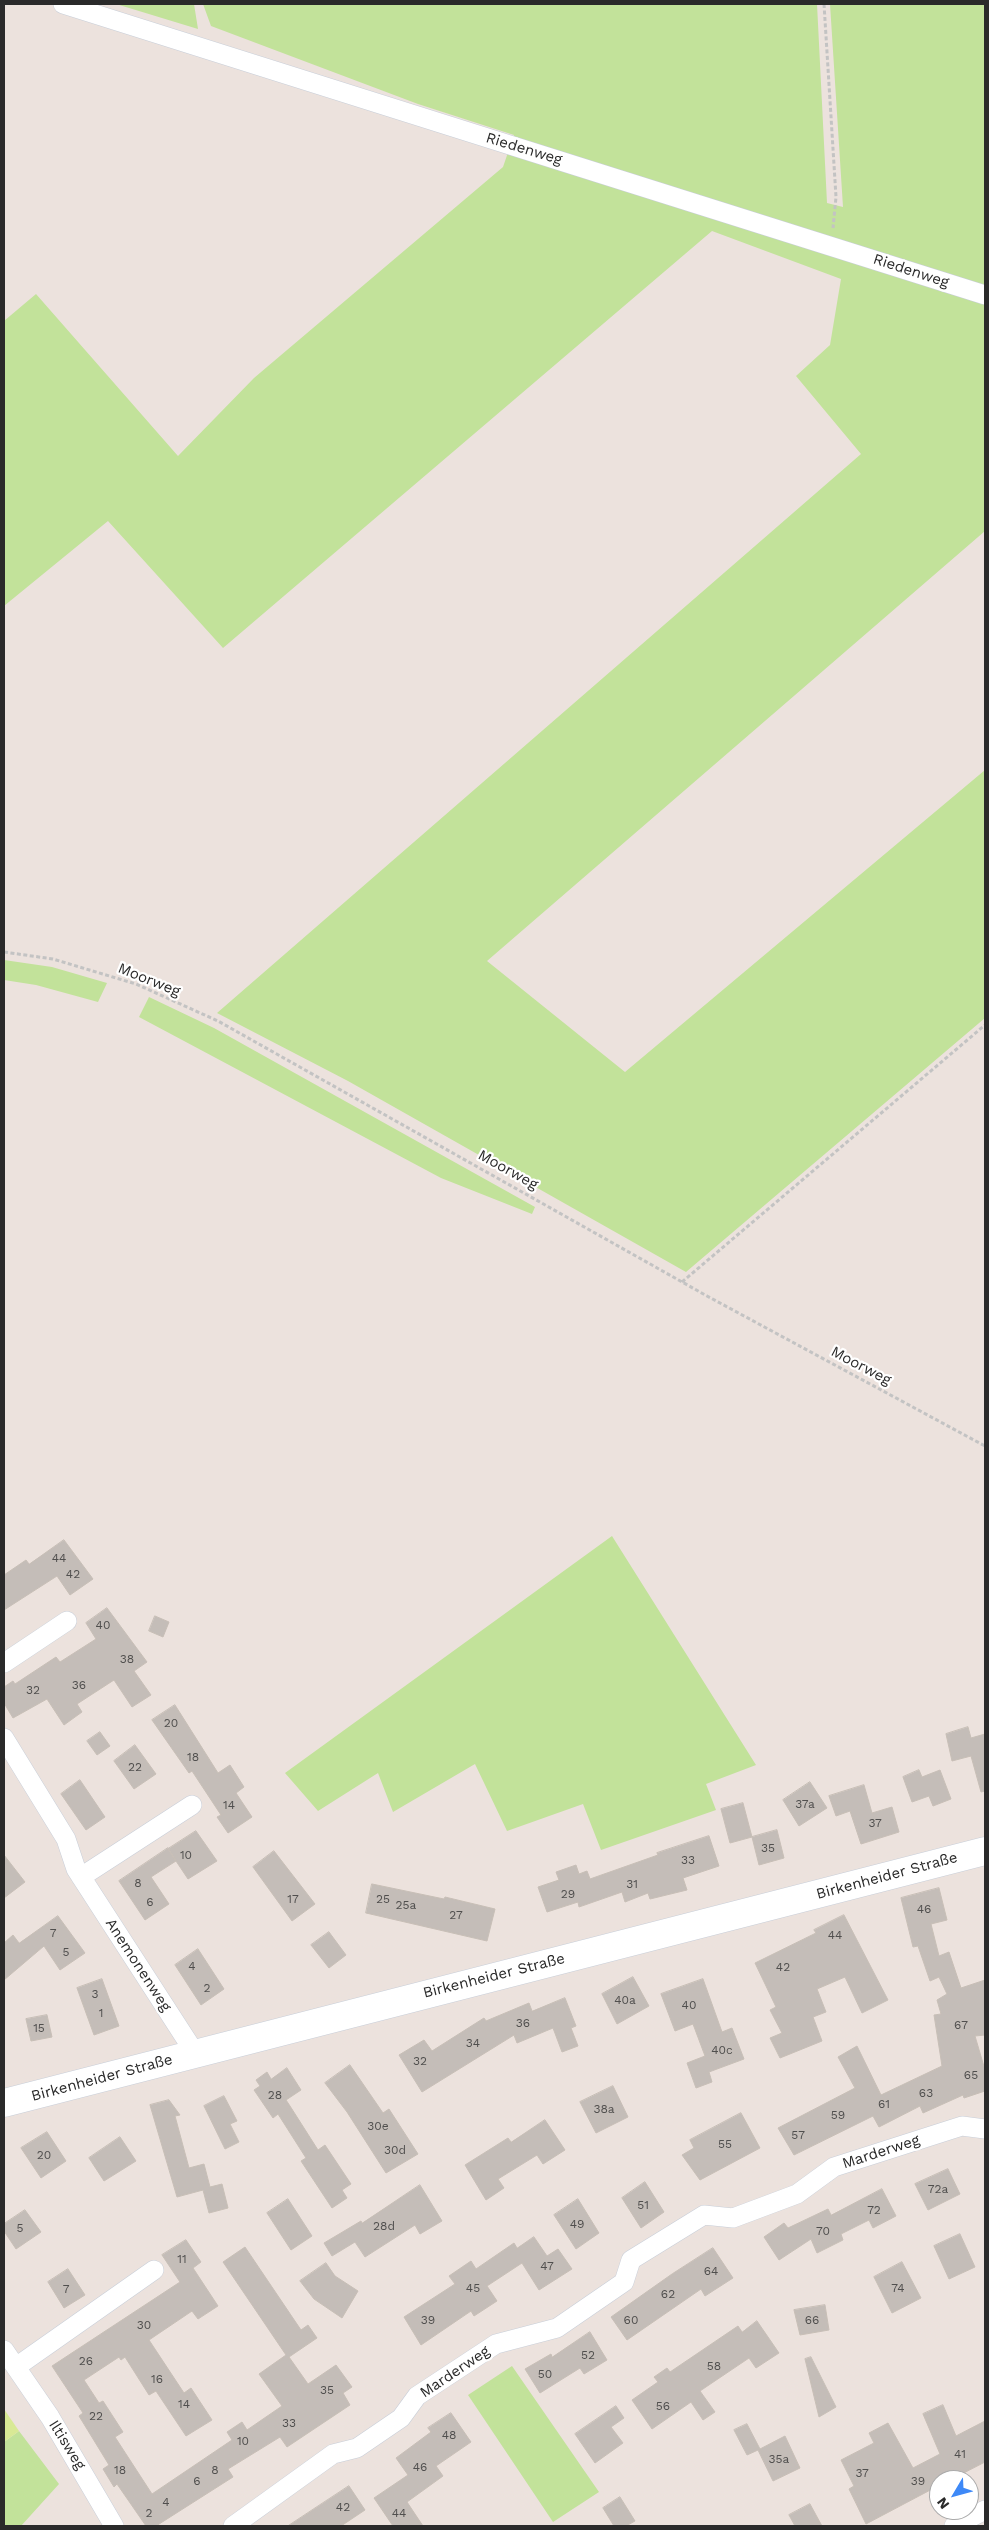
<!DOCTYPE html>
<meta charset="utf-8">
<style>
body{margin:0}
#map{position:relative;width:989px;height:2530px;overflow:hidden;background:#ece2dd;font-family:"Work Sans",sans-serif}
canvas{display:block}
.frame{position:absolute;inset:0;border:5px solid #2a2a2a;pointer-events:none}
.north{position:absolute;left:929px;top:2470px;width:50px;height:50px;box-sizing:border-box;background:#fff;border:1px solid #aaa;border-radius:50%;rotate:233deg;font-size:14px;font-weight:700;line-height:20px;text-align:center;color:#2a2a2a}
.north::after{content:'';display:block;margin:auto;width:18px;height:22px;background:#3e89f7;clip-path:polygon(50% 0,100% 100%,50% 72%,0 100%)}
</style>
<div id="map">
<canvas width="989" height="2530"></canvas>
<div class="frame"></div>
<div class="north">N</div>
</div>
<script>
const c = document.querySelector('canvas').getContext('2d');
c.lineJoin = 'round';
function fillPath(path, color) { c.fillStyle = color; c.fill(path, 'evenodd'); }
function trace(path, color, width, dash) { c.strokeStyle = color; c.lineWidth = width; c.lineCap = dash ? 'butt' : 'round'; c.setLineDash(dash || []); c.stroke(path); }
function label(font, color, halo, rows, align = 'center') {
  c.font = font + ' "Work Sans",sans-serif'; c.lineWidth = 4.5; c.setLineDash([]); c.textBaseline = 'middle'; c.strokeStyle = halo; c.fillStyle = color; for (const [text, x, y, turn = 0] of rows) {
    c.save(); c.translate(x, y); c.rotate((+turn || 0) * Math.PI / 180); c.textAlign = isNaN(turn) ? turn : align; if (halo) c.strokeText(text, 0, 0); c.fillText(text, 0, 0); c.restore();
  }
}
fillPath(new Path2D(`
 M116 4H194L198 29Z
 M203 4H817L827 203 843 207 830 4H985V531L487 961 625 1072 985 770V1018L686 1272 348 1081 217 1013 861 454 796 376 830 345 841 279 712 231 223 648 108 521 4 606V321L36 294 178 456 254 378 503 167 514 135 418 104 211 26Z
 M4 960 52 967 107 983 98 1002 36 985 4 980Z
 M149 997 214 1028 535 1207 532 1214 441 1178 139 1017Z
 M612 1536 756 1765 706 1784 716 1810 601 1850 583 1804 507 1831 475 1764 393 1812 378 1773 318 1811 285 1773Z
 M512 2366 599 2492 553 2522 468 2395Z
 M19 2431 59 2484 21 2526H4V2442Z`), '#c2e29a');
fillPath(new Path2D(`
 M4 2409 19 2431 4 2442Z`), '#d8e995');
const building = new Path2D(`
 M64 1540 93 1579 70 1595 57 1576 4 1610V1575L26 1560 29 1564Z
 M107 1608 147 1662 134 1671 151 1695 132 1707 114 1680 77 1704 82 1712 64 1725 47 1699 13 1718 4 1703V1687L13 1681 15 1684 56 1657 60 1662 96 1639 86 1623Z
 M155 1616 169 1622 163 1637 149 1631Z
 M175 1705 218 1773 230 1765 244 1787 236 1793 252 1817 228 1833 217 1817 221 1815 192 1771 189 1773 152 1720Z
 M968 1727 971 1738 985 1734V1791L981 1792 971 1756 952 1761 946 1734Z
 M100 1732 110 1746 97 1755 87 1741Z
 M135 1745 156 1774 134 1789 114 1761Z
 M919 1770 922 1777 940 1770 951 1799 933 1806 929 1796 912 1802 903 1777Z
 M80 1780 105 1817 86 1830 61 1794Z
 M810 1782 827 1808 799 1826 783 1800Z
 M864 1785 872 1813 892 1807 899 1832 861 1844 850 1811 836 1816 829 1796Z
 M743 1803 752 1837 730 1843 721 1809Z
 M777 1830 784 1858 759 1865 752 1837Z
 M196 1831 217 1861 188 1879 168 1849Z
 M709 1836 719 1866 683 1878 687 1890 650 1899 648 1893 625 1902 622 1892 579 1907 578 1902 547 1912 538 1887 559 1880 556 1872 576 1865 579 1874 587 1871 590 1879 658 1855 657 1853Z
 M168 1848 176 1861 151 1877 169 1904 145 1920 119 1881Z
 M274 1851 315 1904 292 1921 253 1867Z
 M4 1855 25 1882 4 1898Z
 M372 1884 444 1899 445 1897 495 1909 487 1941 366 1913Z
 M939 1888 947 1920 931 1924 939 1956 949 1952 961 1988 985 1980V2035L975 2036 985 2070V2091L964 2098 963 2095 923 2113 920 2106 879 2127 873 2116 794 2155 778 2128 855 2088 838 2057 857 2046 881 2095 942 2066 934 2015 941 2014 937 2000 947 1994 939 1977 930 1981 918 1946 913 1947 901 1898Z
 M844 1915 888 2000 862 2013 845 1977 817 1989 826 2012 813 2017 822 2041 780 2058 770 2038 782 2033 770 2010 776 2007 755 1963 816 1933 814 1930Z
 M58 1916 85 1953 60 1970 44 1946 4 1980V1943L13 1935 19 1943Z
 M329 1932 346 1955 329 1968 311 1945Z
 M198 1949 224 1989 201 2005 175 1965Z
 M633 1977 649 2006 617 2024 602 1994Z
 M102 1979 119 2026 94 2035 77 1988Z
 M703 1979 722 2032 732 2028 744 2059 709 2072 712 2082 696 2088 687 2063 705 2056 693 2024 675 2031 661 1994Z
 M565 1998 576 2026 571 2028 578 2046 562 2052 553 2028 517 2043 514 2035 422 2092 399 2055 424 2040 432 2051 484 2018 486 2021 529 2003 532 2011Z
 M47 2015 52 2037 31 2041 26 2019Z
 M350 2065 383 2113 389 2109 418 2154 386 2173 347 2112 325 2083Z
 M287 2068 301 2090 286 2100 290 2106 318 2150 325 2145 351 2184 342 2190 347 2198 332 2208 301 2161 306 2158 278 2114 273 2118 254 2090 260 2086 256 2080 267 2072 271 2079Z
 M613 2086 628 2117 596 2133 580 2102Z
 M224 2096 237 2121 230 2124 239 2142 225 2149 204 2106Z
 M169 2100 180 2115 175 2116 189 2168 204 2164 210 2187 222 2184 228 2208 209 2213 203 2190 177 2197 150 2105Z
 M741 2113 760 2148 700 2180 682 2155 694 2148 690 2140Z
 M545 2120 565 2150 543 2164 537 2155 498 2179 504 2188 486 2200 465 2165 508 2138 511 2142Z
 M47 2132 66 2161 41 2178 21 2148Z
 M120 2137 136 2161 104 2181 89 2158Z
 M948 2169 960 2194 928 2210 915 2184Z
 M645 2182 664 2212 641 2228 622 2198Z
 M420 2185 442 2221 420 2234 415 2225 365 2257 355 2242 332 2256 324 2243 361 2221 362 2223Z
 M882 2189 896 2216 873 2228 869 2220 841 2234 843 2240 817 2253 811 2239 779 2260 764 2237 784 2223 788 2228 828 2209 831 2215Z
 M288 2199 312 2236 291 2250 267 2213Z
 M578 2199 599 2233 576 2249 554 2215Z
 M25 2210 41 2232 16 2249 4 2231V2224Z
 M960 2234 975 2267 949 2279 934 2246Z
 M534 2237 547 2256 558 2249 572 2269 539 2290 522 2263 487 2286 497 2301 474 2316 471 2311 421 2345 404 2317 455 2284 449 2276 471 2261 476 2269 514 2243 517 2248Z
 M186 2240 201 2262 193 2268 218 2306 198 2319 192 2311 149 2340 184 2393 191 2388 212 2420 186 2436 156 2391 149 2395 125 2357 121 2360 119 2357 84 2380 99 2403 103 2401 123 2432 115 2437 152 2494 232 2440 227 2432 242 2422 247 2430 282 2406 259 2374 286 2355 223 2262 245 2247 301 2330 308 2325 317 2338 289 2357 308 2384 336 2365 352 2387 343 2393 350 2405 287 2447 280 2437 228 2469 233 2477 156 2526H146L117 2484 114 2487 103 2469 109 2465 79 2416 83 2413 52 2366 180 2282 162 2255Z
 M713 2248 733 2278 705 2296 701 2289 627 2340 611 2317 672 2274Z
 M902 2262 921 2298 892 2313 874 2277Z
 M326 2263 335 2276 358 2291 342 2318 314 2299 300 2281Z
 M68 2269 85 2295 64 2308 48 2282Z
 M825 2305 829 2330 800 2335 794 2310Z
 M757 2321 779 2353 756 2368 749 2358 700 2391 715 2412 703 2420 691 2402 652 2429 632 2400 658 2382 654 2377 667 2368 670 2372 738 2326 742 2332Z
 M590 2332 607 2360 584 2374 580 2368 540 2393 525 2369 551 2354 552 2357Z
 M811 2357 836 2407 819 2417 805 2359Z
 M943 2405 956 2436 985 2421V2462L950 2480H939V2485L936 2487 866 2524 849 2489 854 2486 841 2460 874 2443 869 2433 888 2423 913 2468 940 2454 923 2414Z
 M616 2406 624 2418 611 2427 623 2443 595 2463 575 2434Z
 M451 2413 471 2442 436 2466 443 2476 407 2502 423 2526H393L374 2498 408 2475 396 2458 431 2432 428 2428Z
 M747 2424 760 2449 785 2436 800 2468 773 2481 758 2450 747 2455 734 2430Z
 M349 2486 365 2510 341 2526H288Z
 M620 2497 635 2521 626 2526H614L603 2508Z
 M810 2504 822 2526H795L789 2515Z`);
fillPath(building, '#c4bdb8');
trace(building, '#c7beb6', 1);
const street = new Path2D(`
 M63 4 985 295
 M4 1663 67 1621
 M4 1738 66 1839 76 1869 195 2053
 M81 1877 192 1805
 M4 2350 50 2417 114 2526
 M16 2367 154 2270
 M233 2526 333 2454 357 2448 401 2418 417 2396 496 2344 557 2328 624 2282 631 2260 704 2215 733 2218 797 2194 834 2167 962 2126 985 2129
 M954 2526 985 2510`);
const secondary = new Path2D(`
 M4 2103 985 1851`);
trace(street, '#c8ced8', 20);
trace(secondary, '#c8ced8', 29);
trace(new Path2D(`
 M824 4 836 197 833 228
 M4 952 53 959 136 984 218 1021 707 1296 985 1446
 M682 1282 985 1025`), '#c3c3c3', 3, [4, 2.5]);
trace(street, '#fff', 19);
trace(secondary, '#fff', 28);
label('12px', '#504f4e', null, [
 ["44",59,1558],
 ["42",73,1574],
 ["40",103,1625],
 ["38",127,1659],
 ["36",79,1685],
 ["32",33,1690],
 ["20",171,1723],
 ["18",193,1757],
 ["22",135,1767],
 ["37a",805,1804],
 ["14",229,1805],
 ["37",875,1823],
 ["35",768,1848],
 ["10",186,1855],
 ["33",688,1860],
 ["8",138,1883],
 ["31",632,1884],
 ["29",568,1894],
 ["17",293,1899],
 ["25",383,1899],
 ["6",150,1902],
 ["25a",406,1905],
 ["46",924,1909],
 ["27",456,1915],
 ["7",53,1933],
 ["44",835,1935],
 ["5",66,1952],
 ["4",192,1966],
 ["42",783,1967],
 ["2",207,1988],
 ["3",95,1994],
 ["40a",625,2000],
 ["40",689,2005],
 ["1",101,2013],
 ["36",523,2023],
 ["67",961,2025],
 ["15",39,2028],
 ["34",473,2043],
 ["40c",722,2050],
 ["32",420,2061],
 ["65",971,2075],
 ["63",926,2093],
 ["28",275,2095],
 ["61",884,2104],
 ["38a",604,2109],
 ["59",838,2115],
 ["30e",378,2126],
 ["57",798,2135],
 ["55",725,2144],
 ["30d",395,2150],
 ["20",44,2155],
 ["72a",938,2189],
 ["51",643,2205],
 ["72",874,2210],
 ["49",577,2224],
 ["28d",384,2226],
 ["5",20,2228],
 ["70",823,2231],
 ["11",182,2259],
 ["47",547,2266],
 ["64",711,2271],
 ["45",473,2288],
 ["74",898,2288],
 ["7",66,2289],
 ["62",668,2294],
 ["39",428,2320],
 ["60",631,2320],
 ["66",812,2320],
 ["30",144,2325],
 ["52",588,2355],
 ["26",86,2361],
 ["58",714,2366],
 ["50",545,2374],
 ["16",157,2379],
 ["35",327,2390],
 ["14",184,2404],
 ["56",663,2406],
 ["22",96,2416],
 ["33",289,2423],
 ["48",449,2435],
 ["10",243,2441],
 ["41",960,2454],
 ["35a",779,2459],
 ["46",420,2467],
 ["18",120,2470],
 ["8",215,2470],
 ["37",862,2473],
 ["6",197,2481],
 ["39",918,2481],
 ["4",166,2502],
 ["42",343,2507],
 ["2",149,2513],
 ["44",399,2513]
]);
label('15px', '#2a2a2a', '#fff', [
 ["Riedenweg",524,149,17],
 ["Riedenweg",911,271,18],
 ["Moorweg",149,980,22],
 ["Moorweg",508,1170,29],
 ["Moorweg",861,1366,28],
 ["Birkenheider Straße",887,1876,-15],
 ["Anemonenweg",138,1965,57],
 ["Birkenheider Straße",494,1976,-14],
 ["Birkenheider Straße",102,2078,-15],
 ["Marderweg",881,2152,-18],
 ["Marderweg",455,2372,-34],
 ["Iltisweg",67,2445,58]
]);
</script>
